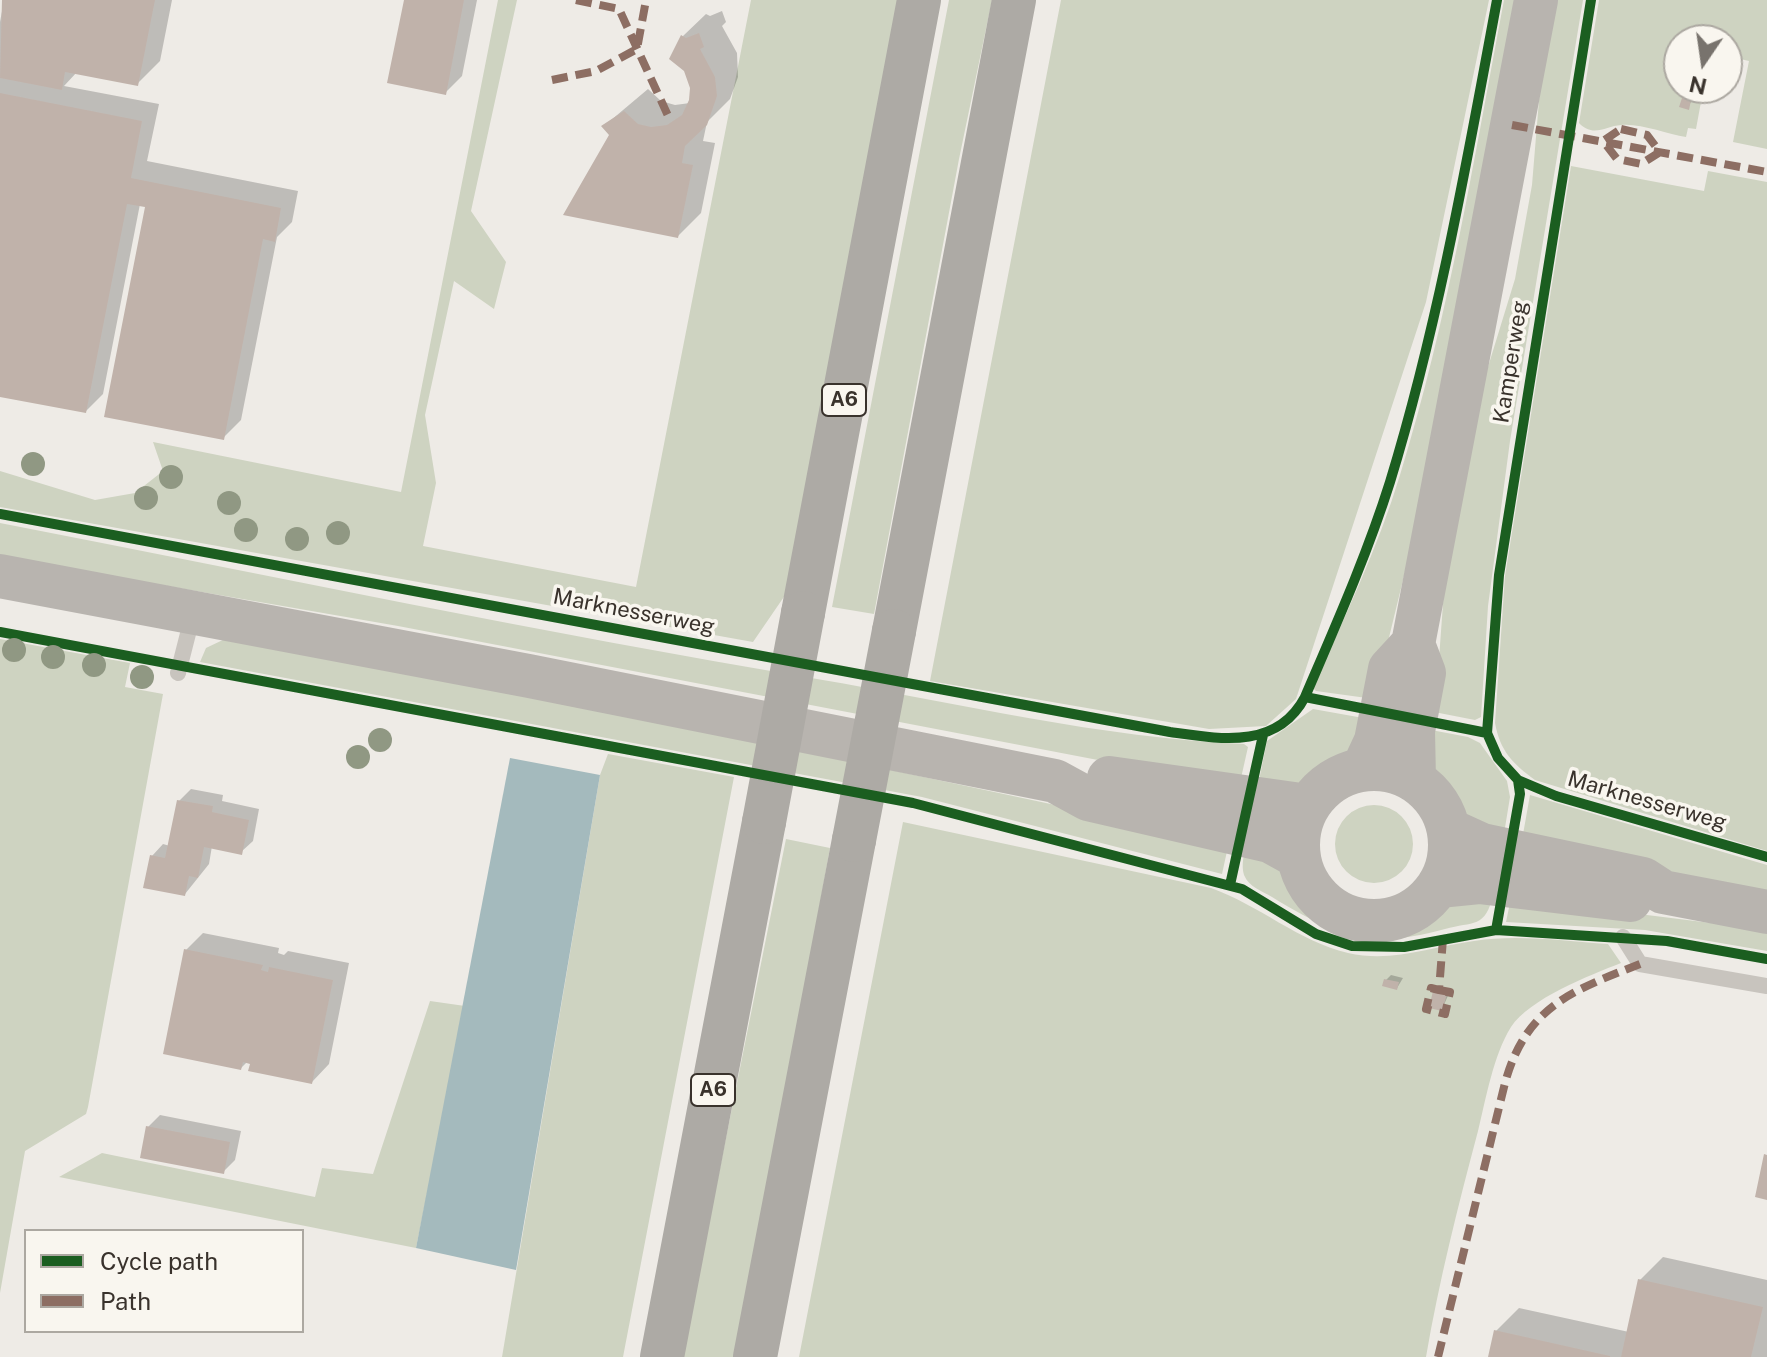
<!DOCTYPE html>
<style>
body{margin:0}
#map{position:relative;width:1767px;height:1357px;overflow:hidden;background:#eeebe6;font-family:"Public Sans",sans-serif}
canvas{display:block}
.legend{position:absolute;left:24px;top:1229px;width:280px;height:104px;box-sizing:border-box;background:#f9f6ef;border:2px solid #aca8a1;margin:0;padding:10px 14px;list-style:none;font-size:24px;color:#39322c}
.legend li{display:flex;align-items:center;gap:16px;height:40px}
.legend b{width:40px;border:2px solid #aca8a1}
.north{position:absolute;left:1663px;top:24px;width:80px;height:80px;box-sizing:border-box;background:#f9f6ef;border:2px solid #aca8a1;border-radius:50%;rotate:193deg;font-size:22px;font-weight:700;line-height:32px;text-align:center;color:#39322c}
.north::after{content:'';display:block;margin:auto;width:28px;height:36px;background:#78736d;clip-path:polygon(50% 0,100% 100%,50% 72%,0 100%)}
</style>
<div id="map">
<canvas width="1767" height="1357"></canvas>
<ul class="legend">
<li><b style="height:10px;background:#1b5e20"></b>Cycle path</li>
<li><b style="height:10px;background:#8d6e63"></b>Path</li>
</ul>
<div class="north">N</div>
</div>
<script>
const c = document.querySelector('canvas').getContext('2d');
c.lineJoin = 'round';
function fillPath(path, color) { c.fillStyle = color; c.fill(path, 'evenodd'); }
function trace(path, color, width, dash) { c.strokeStyle = color; c.lineWidth = width; c.lineCap = dash ? 'butt' : 'round'; c.setLineDash(dash || []); c.stroke(path); }
function label(font, color, halo, rows, align = 'center') {
  c.font = font + ' "Public Sans",sans-serif'; c.lineWidth = 7; c.setLineDash([]); c.textBaseline = 'middle'; c.strokeStyle = halo; c.fillStyle = color; for (const [text, x, y, turn = 0] of rows) {
    c.save(); c.translate(x, y); c.rotate((+turn || 0) * Math.PI / 180); c.textAlign = isNaN(turn) ? turn : align; if (halo) c.strokeText(text, 0, 0); c.fillText(text, 0, 0); c.restore();
  }
}
fillPath(new Path2D(`
 M498 0H517L471 211 506 262 494 309 454 281 425 415 436 483 423 546 636 587 751 0H906L790 588 753 642 0 507V471L95 500 135 493 163 471 153 442 401 492Z
 M949 0H992L959 159 874 614 832 607Z
 M1061 0H1489L1426 302 1296 699 1266 726 1209 729 930 681Z
 M1504 0H1518L1413 539 1374 699 1316 691 1313 688C1344 618 1378 548 1400 475 1448 320 1474 159 1504 0Z
 M1553 0H1583L1510 441 1488 606 1481 717 1475 720 1429 711 1439 659 1445 576 1472 419 1515 279 1532 185 1542 64Z
 M1599 0H1767V149L1733 142 1749 61 1727 56V40H1679V88H1715L1714 93 1703 91 1696 129 1688 128 1686 137C1667 134 1640 123 1621 125 1606 126 1593 138 1579 123Z
 M1571 166 1704 191 1708 171 1767 182V851L1535 780C1513 764 1500 751 1495 723L1505 576Z
 M0 523C272 576 544 633 817 679 958 703 1101 738 1244 744L1248 747 1239 787 398 626 0 557Z
 M227 638 830 757 1229 842 1222 874 922 797 200 662 206 648Z
 M0 639 130 663 125 687 163 694 88 1107 86 1114 25 1151 0 1293Z
 M1313 709 1369 719 1352 755 1307 785 1257 790 1267 741Z
 M1426 729 1468 737 1480 743 1507 781 1510 797 1503 840 1464 821 1428 763Z
 M608 754 734 777 623 1357H502L600 775Z
 M1530 795 1767 865V893L1522 840Z
 M1335 844a39 39 0 1 1 78 0a39 39 0 1 1-78 0Z
 M903 822 1211 888C1259 905 1298 941 1348 953 1392 963 1430 947 1474 941 1518 934 1564 941 1608 944L1621 963C1590 975 1529 999 1511 1027 1493 1056 1486 1099 1478 1131 1458 1206 1439 1281 1426 1357H799Z
 M786 839 830 848 738 1357H682Z
 M1246 845 1283 865 1305 898 1322 914 1363 930 1393 929 1414 923 1446 902 1493 894C1486 929 1473 921 1445 929 1370 950 1336 936 1272 897 1262 891 1249 887 1244 875 1241 865 1244 854 1246 845Z
 M1511 898 1767 930V951L1645 930 1506 922Z
 M430 1001 465 1006 416 1248 59 1177 102 1153 315 1197 322 1168 373 1174Z`), '#ced3c1');
fillPath(new Path2D(`
 M510 758 600 775 516 1270 416 1248Z`), '#a4babd');
fillPath(new Path2D(`
 M4 0H172L160 61 137 84 77 72 64 86 159 104 147 161 298 191 292 222 277 237 241 420 224 437 148 206 140 204 103 394 86 411 0 395V22Z
 M406 0H477L462 76 445 93Z
 M722 11 726 22 722 26 737 53 738 77 730 99 707 122 703 141 715 143 701 213 678 236 604 126 648 89 661 101 675 105 690 103 692 88 683 36 706 14 710 16Z
 M1689 94 1695 95 1688 107 1684 99Z
 M191 789 223 795 222 801 259 809 253 841 241 852 212 846 209 864 185 894 152 856 163 844 170 846 179 801Z
 M203 933 279 948 278 953 284 955 288 951 349 963 329 1064 312 1082 248 1061 241 1068 186 950Z
 M1391 975 1403 978 1397 988 1386 980Z
 M1440 987 1451 989 1442 1009 1435 992Z
 M160 1115 241 1131 235 1160 223 1172 148 1127Z
 M1663 1257 1767 1280V1357H1490L1496 1331 1519 1308 1629 1332 1640 1280Z`), '#0003');
fillPath(new Path2D(`
 M2 0H155L138 86 65 72 62 90 0 78Z
 M404 0H464L446 95 387 83Z
 M699 33 704 47 700 49 715 77 717 96 707 125 685 146 682 163 693 165 678 238 563 215 609 135 601 126 624 111 638 124 651 127 667 125 682 115 689 100 690 88 684 71 669 59 681 35 686 38Z
 M0 93 142 121 131 178 281 208 275 242 263 239 224 440 104 417 145 207 127 204 86 413 0 397Z
 M1682 98 1691 100 1689 110 1679 107Z
 M177 800 213 806 212 812 249 820 242 855 204 847 198 878 189 876 185 896 143 888 150 855 165 858Z
 M184 949 263 965 261 970 268 972 269 967 333 980 312 1084 248 1071 250 1064 243 1062 241 1070 163 1054Z
 M1384 979 1399 982 1397 990 1382 986Z
 M1433 991 1447 994 1442 1011 1429 1008Z
 M146 1126 230 1142 224 1174 140 1158Z
 M1764 1154 1767 1155V1200L1755 1197Z
 M1638 1279 1763 1307 1751 1357H1621Z
 M1494 1330 1610 1356V1357H1488Z`), '#c0b2aa');
trace(new Path2D(`
 M178 673 193 614
 M1623 937 1640 964 1767 986`), '#c8c4be', 16);
trace(new Path2D(`
 M0 576 529 676 1055 781 1088 799 1270 841 1299 857
 M1298 845a76 76 0 1 1 152 0a76 76 0 1 1-152 0Z
 M1363 769 1376 741 1390 669 1413 644
 M1109 778 1308 806
 M1414 780 1413 731 1424 673 1413 644 1536 0
 M1449 830 1482 845 1643 879 1663 892 1767 912
 M1439 886 1479 882 1630 900`), '#b8b4af', 44);
trace(new Path2D(`
 M803 613 919 0
 M894 631 1014 0
 M662 1357 764 822
 M755 1357 854 840`), '#adaaa5', 44);
trace(new Path2D(`
 M764 822 803 613
 M854 840 894 631`), '#adaaa5', 44);
trace(new Path2D(`
 M576 0 619 9 670 120
 M552 80 596 71 637 49 646 0
 M1512 125 1767 172
 M1621 129 1647 135 1660 152 1641 164 1617 159 1603 141Z
 M1439 990 1450 992 1445 1014 1426 1009 1431 988 1439 990 1443 939
 M1438 1357 1505 1083C1526 1007 1571 991 1640 964`), '#8d6e63', 8, [16, 8]);
trace(new Path2D(`
 M0 514 1170 732C1220 739 1277 750 1305 697L1487 733 1498 758 1518 780 1520 794 1496 930
 M0 632 913 803 1242 889 1316 934 1352 946 1404 947 1496 930 1667 941 1767 959
 M1305 697C1335 627 1367 555 1390 482 1438 325 1467 161 1497 0
 M1487 733 1499 575 1591 0
 M1518 780 1556 796 1767 857
 M1230 885 1263 735`), '#1b5e20', 10);
c.fillStyle = '#909883';
for (const [x, y] of [
 [33,464],
 [171,477],
 [146,498],
 [229,503],
 [246,530],
 [338,533],
 [297,539],
 [14,650],
 [53,657],
 [94,665],
 [142,677],
 [380,740],
 [358,757]
]) { c.beginPath(); c.arc(x, y, 12, 0, 2 * Math.PI); c.fill(); }
for (const [x, y, w] of [
 [844,400,44],
 [713,1090,44]
]) { const box = new Path2D(); box.roundRect(x - w / 2, y - 16, w, 32, 6); c.fillStyle = '#f9f6ef'; c.fill(box); trace(box, '#39322c', 2); }
label('bold 20px', '#39322c', null, [
 ["A6",844,400],
 ["A6",713,1090]
]);
label('22px', '#39322c', '#f9f6ef', [
 ["Kamperweg",1511,362,-81],
 ["Marknesserweg",634,612,11],
 ["Marknesserweg",1647,801,16]
]);
</script>
